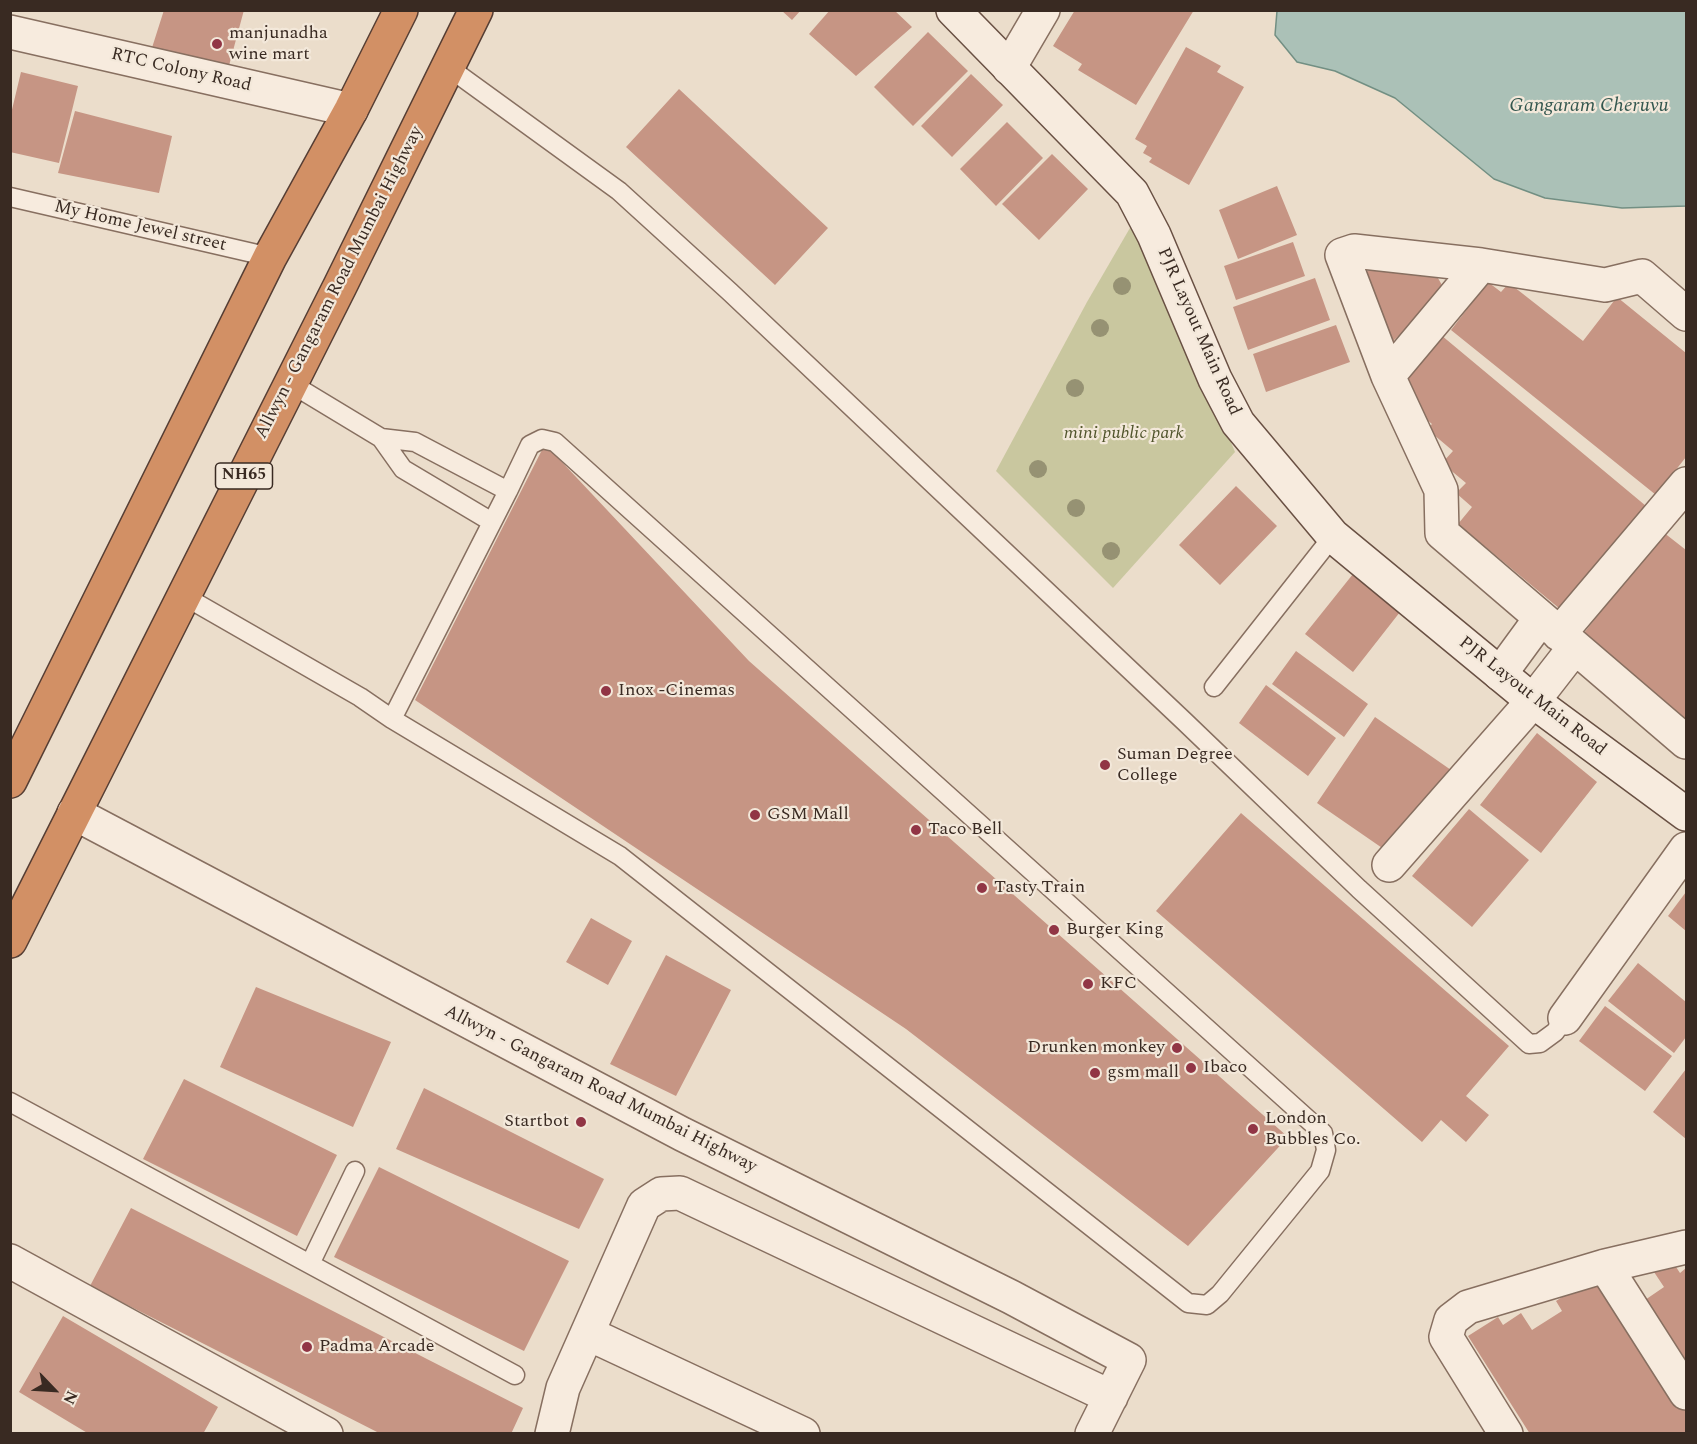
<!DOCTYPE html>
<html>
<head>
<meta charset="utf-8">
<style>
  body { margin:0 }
  #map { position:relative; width:1697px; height:1444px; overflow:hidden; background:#ebddcb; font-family:Spectral,serif }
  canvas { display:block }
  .frame { position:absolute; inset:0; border:12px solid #392a22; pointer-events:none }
  .north { position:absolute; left:24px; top:1360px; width:60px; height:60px; -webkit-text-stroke:4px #f3e8da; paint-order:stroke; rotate:115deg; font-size:16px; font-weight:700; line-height:24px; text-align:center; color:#392a22 }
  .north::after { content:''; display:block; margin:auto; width:21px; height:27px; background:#392a22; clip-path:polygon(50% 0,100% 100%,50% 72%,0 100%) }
</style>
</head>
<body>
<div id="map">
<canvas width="1697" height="1444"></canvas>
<div class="frame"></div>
<div class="north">N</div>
</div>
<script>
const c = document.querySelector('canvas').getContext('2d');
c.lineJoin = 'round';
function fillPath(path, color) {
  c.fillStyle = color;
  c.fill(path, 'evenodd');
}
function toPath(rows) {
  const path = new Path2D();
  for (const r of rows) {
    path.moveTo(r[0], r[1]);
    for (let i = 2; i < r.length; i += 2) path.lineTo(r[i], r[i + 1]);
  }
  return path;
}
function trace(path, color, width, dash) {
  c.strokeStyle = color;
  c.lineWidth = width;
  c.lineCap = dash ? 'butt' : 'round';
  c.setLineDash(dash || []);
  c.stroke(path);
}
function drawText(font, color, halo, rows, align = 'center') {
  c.font = font + ' Spectral,serif';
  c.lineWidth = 4.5;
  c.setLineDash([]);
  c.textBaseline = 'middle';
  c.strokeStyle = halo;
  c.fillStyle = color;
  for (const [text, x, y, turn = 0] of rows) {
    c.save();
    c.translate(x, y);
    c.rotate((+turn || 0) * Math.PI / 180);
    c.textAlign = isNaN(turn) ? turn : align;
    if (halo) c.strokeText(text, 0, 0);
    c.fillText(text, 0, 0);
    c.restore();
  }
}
fillPath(toPath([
  [1134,221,1185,331,1235,452,1113,588,996,471,1087,302]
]), '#c9c79f');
const water = toPath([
  [1277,11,1686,11,1686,206,1622,208,1545,198,1494,179,1395,98,1335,71,1297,62,1275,35,1277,11]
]);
fillPath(water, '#abc1b7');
trace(water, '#728f83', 1.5);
fillPath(toPath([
  [164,10,244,10,227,73,150,54],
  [781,10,801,10,792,20],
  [830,10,894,10,912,27,856,76,809,34],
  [1075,10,1194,10,1136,105,1078,70,1082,64,1053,46],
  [928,32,968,71,913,126,874,87],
  [1186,47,1221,66,1217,72,1244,87,1189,185,1149,162,1152,158,1143,153,1147,146,1135,139],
  [21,72,78,86,59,163,10,152,10,118],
  [971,74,1003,105,952,157,921,126],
  [679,89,828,228,775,285,626,147],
  [75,111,172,136,159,193,58,173],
  [1007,122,1043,158,996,206,960,169],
  [1052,154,1088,189,1039,240,1002,204],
  [1277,186,1297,235,1238,259,1219,210],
  [1293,242,1305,276,1236,300,1224,266],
  [1373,267,1435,273,1446,292,1392,342,1357,279],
  [1315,278,1330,320,1248,350,1233,307],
  [1488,282,1501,292,1509,283,1583,341,1617,297,1686,353,1686,457,1656,495,1451,330],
  [1336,325,1350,362,1266,392,1253,354],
  [1441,335,1646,506,1560,609,1458,524,1472,507,1456,493,1466,483,1442,463,1453,451,1427,429,1432,424,1414,409,1419,403,1398,386],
  [545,444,749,661,1288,1137,1188,1246,906,1029,415,700],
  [1236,486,1277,526,1220,585,1179,545],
  [1663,532,1686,550,1686,723,1580,638],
  [1353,574,1400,612,1353,672,1305,634],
  [1296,651,1368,704,1344,737,1272,684],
  [1266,685,1336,738,1308,776,1239,723],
  [1375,717,1451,770,1430,802,1425,799,1388,852,1317,803],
  [1537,733,1597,782,1541,853,1480,805],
  [1469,809,1529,860,1472,927,1412,876],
  [1241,813,1509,1046,1466,1096,1489,1115,1466,1142,1441,1120,1422,1142,1156,911],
  [1686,892,1686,931,1668,916],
  [591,918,632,941,608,985,566,962],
  [666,955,731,990,676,1096,610,1064],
  [1638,963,1686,1002,1686,1037,1674,1053,1608,1001],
  [256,987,391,1042,353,1127,220,1067],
  [1605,1006,1672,1056,1645,1091,1579,1041],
  [1686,1069,1686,1139,1653,1112],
  [184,1079,337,1155,297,1236,143,1159],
  [424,1088,604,1179,579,1229,396,1149],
  [379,1167,569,1261,524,1351,334,1257],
  [131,1208,523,1408,511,1434,381,1434,90,1286],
  [1668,1255,1680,1273,1686,1268,1686,1364,1645,1300,1664,1287,1650,1266],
  [1601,1272,1686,1408,1686,1434,1530,1434,1468,1336,1498,1317,1503,1325,1521,1313,1532,1330,1562,1311,1556,1301],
  [63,1316,218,1407,203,1434,89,1434,19,1392]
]), '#c69584');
const lane = toPath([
  [448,67,619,191,730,292,1184,721,1359,889,1529,1044,1540,1043,1555,1032,1565,1018],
  [10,197,270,257],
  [381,438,403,469,492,522],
  [184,596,360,697,392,719,620,856,1188,1303,1207,1305,1220,1294,1320,1171,1326,1150,1323,1133,555,442,542,439,530,445,508,491,415,442,381,438,290,383],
  [1214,687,1333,536],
  [392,719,508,491],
  [10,1102,515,1375],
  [310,1264,355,1171]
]);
const street = toPath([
  [10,32,351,110],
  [1009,68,1043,10],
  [1686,314,1642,276,1605,285,1481,265,1354,251,1342,255,1388,376,1441,490,1442,533,1686,742],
  [1388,376,1481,265],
  [1559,634,1686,484],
  [1500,674,1541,618],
  [74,813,682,1134,1011,1297,1129,1360,1092,1434],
  [1389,865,1533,701,1575,647],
  [1565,1018,1686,849],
  [10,1261,326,1434],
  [1605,1266,1686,1393],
  [589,1334,803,1434],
  [552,1434,563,1388,644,1205,661,1194,680,1193,1111,1397],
  [1506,1434,1446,1337,1451,1320,1468,1307,1605,1266,1686,1247]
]);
const secondary = toPath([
  [953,10,1132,193,1154,235,1215,379,1238,423,1333,536,1533,701,1686,814]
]);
const highway = toPath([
  [10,781,270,257,351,110,401,10],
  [10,941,340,286,476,10]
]);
trace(lane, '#876f60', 21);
trace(street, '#876f60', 36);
trace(secondary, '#695043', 36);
trace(highway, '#563e34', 36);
trace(lane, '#f7ebde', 18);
trace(street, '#f7ebde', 33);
trace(secondary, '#f7ebde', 33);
trace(highway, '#d29065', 33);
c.fillStyle = '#969273';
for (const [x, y] of [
  [1122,286],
  [1100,328],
  [1075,388],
  [1038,469],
  [1076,508],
  [1111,551]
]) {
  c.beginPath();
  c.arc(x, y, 9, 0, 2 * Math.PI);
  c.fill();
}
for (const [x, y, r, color] of [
  [217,44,6,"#913545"],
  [606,691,6,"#913545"],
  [1105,765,6,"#913545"],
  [755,815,6,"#913545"],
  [916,830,6,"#913545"],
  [982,888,6,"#913545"],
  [1054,930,6,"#913545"],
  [1088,984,6,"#913545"],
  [1177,1048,6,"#913545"],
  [1191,1068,6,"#913545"],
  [1095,1073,6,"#913545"],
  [581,1122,6,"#913545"],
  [1253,1129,6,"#913545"],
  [307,1347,6,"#913545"]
]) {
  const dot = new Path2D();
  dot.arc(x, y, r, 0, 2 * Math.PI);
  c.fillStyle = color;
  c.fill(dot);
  trace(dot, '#f3e8da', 2);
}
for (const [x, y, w] of [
  [244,476,57]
]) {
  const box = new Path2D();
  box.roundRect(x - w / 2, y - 13, w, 26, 4.5);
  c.fillStyle = '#f3e8da';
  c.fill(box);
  trace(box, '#392a22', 1.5);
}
drawText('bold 16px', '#392a22', null, [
  ["NH65",244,476]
]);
drawText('18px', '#392a22', '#f3e8da', [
  ["manjunadha",229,34],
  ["wine mart",229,55],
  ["Inox -Cinemas",618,691],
  ["Suman Degree",1117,755],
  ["College",1117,776],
  ["GSM Mall",767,815],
  ["Taco Bell",928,830],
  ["Tasty Train",994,888],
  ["Burger King",1066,930],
  ["KFC",1100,984],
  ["Drunken monkey",1165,1048,"right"],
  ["Ibaco",1203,1068],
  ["gsm mall",1107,1073],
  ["London",1265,1119],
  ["Bubbles Co.",1265,1140],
  ["Startbot",569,1122,"right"],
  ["Padma Arcade",319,1347]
], 'left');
drawText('18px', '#392a22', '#f3e8da', [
  ["RTC Colony Road",181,71,13],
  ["My Home Jewel street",140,227,13],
  ["Allwyn - Gangaram Road Mumbai Highway",340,283,-63],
  ["PJR Layout Main Road",1198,332,66],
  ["PJR Layout Main Road",1532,697,38],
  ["Allwyn - Gangaram Road Mumbai Highway",600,1090,27]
]);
drawText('italic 18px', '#50542b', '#f3e8da', [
  ["mini public park",1124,434]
]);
drawText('italic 20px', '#33574f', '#f3e8da', [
  ["Gangaram Cheruvu",1589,107]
]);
</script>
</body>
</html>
